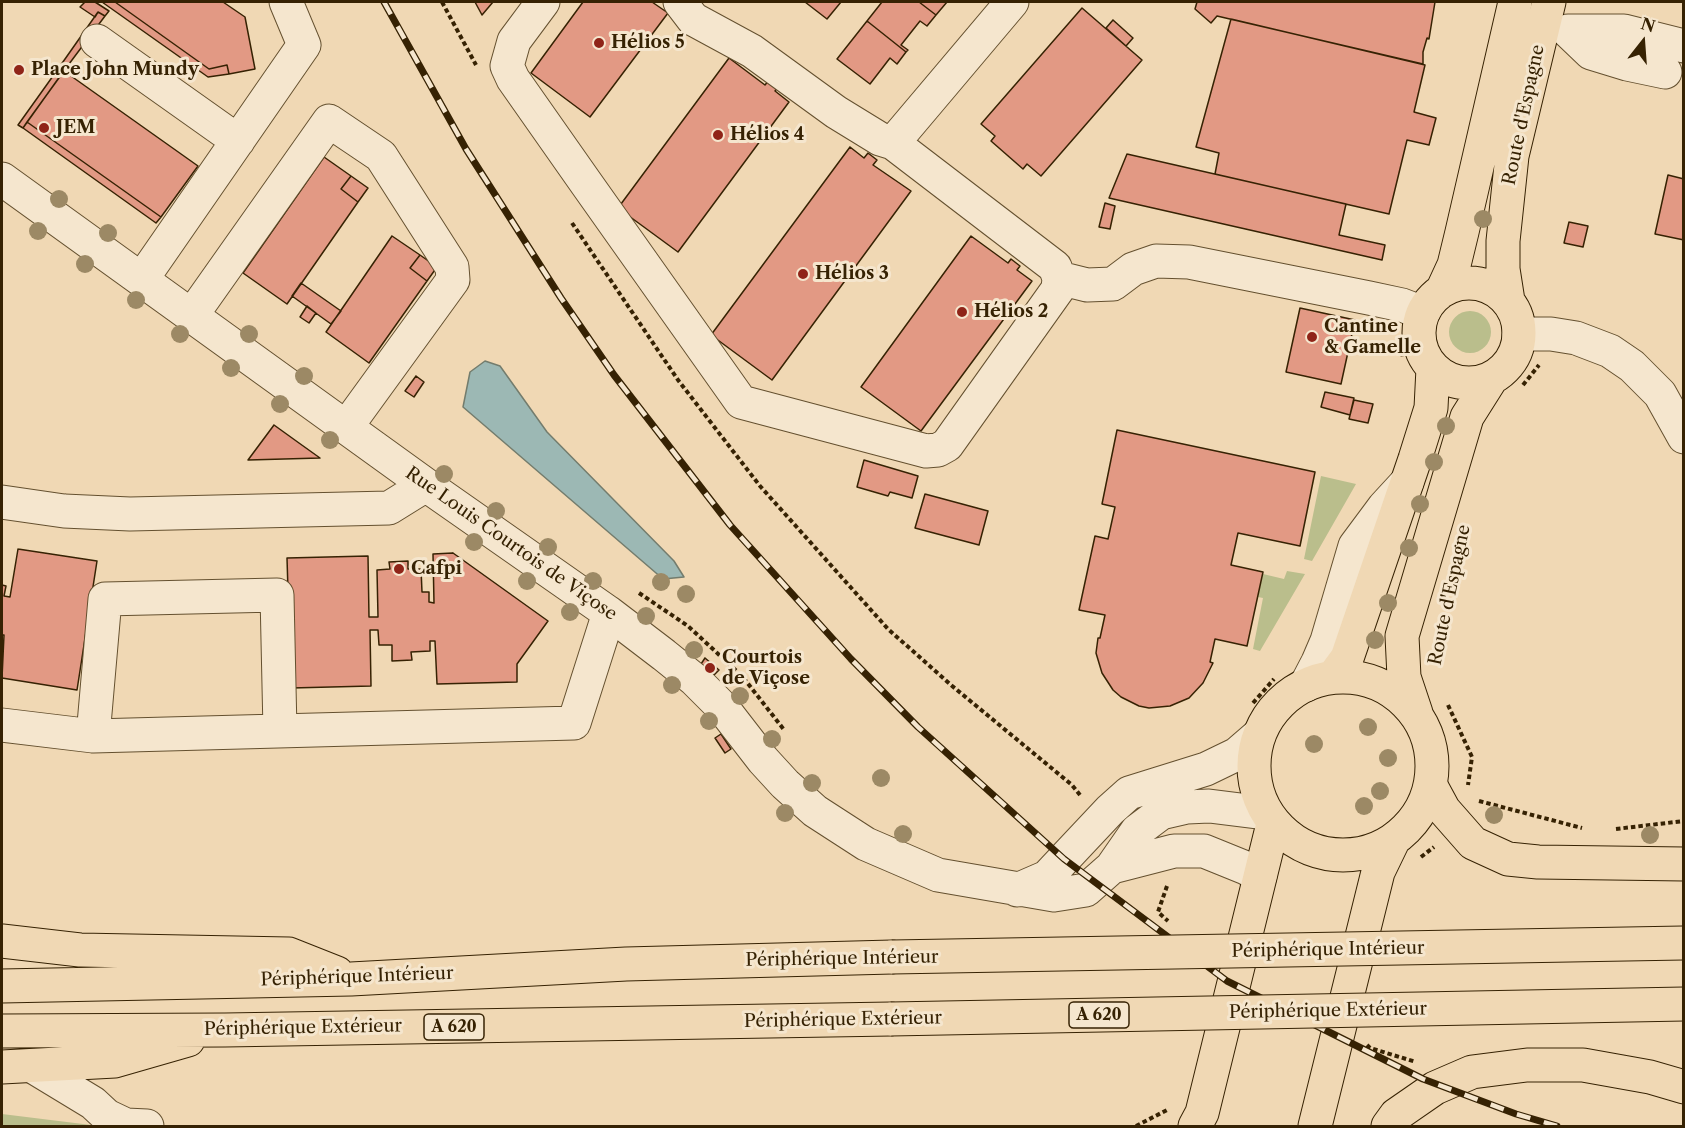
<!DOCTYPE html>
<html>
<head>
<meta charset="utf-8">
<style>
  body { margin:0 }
  #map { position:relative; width:1685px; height:1128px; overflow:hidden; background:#f0d8b4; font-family:"Libre Caslon Text",serif }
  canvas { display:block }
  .frame { position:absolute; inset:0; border:3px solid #362203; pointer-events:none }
  .north { position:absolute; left:1613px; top:12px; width:60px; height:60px; -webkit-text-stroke:4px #f5e6ce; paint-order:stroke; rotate:17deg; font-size:16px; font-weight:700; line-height:24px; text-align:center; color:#362203 }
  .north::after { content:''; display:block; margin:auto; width:21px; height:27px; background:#362203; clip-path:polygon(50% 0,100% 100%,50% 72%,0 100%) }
</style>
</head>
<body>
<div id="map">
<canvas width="1685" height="1128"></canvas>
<div class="frame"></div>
<div class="north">N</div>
</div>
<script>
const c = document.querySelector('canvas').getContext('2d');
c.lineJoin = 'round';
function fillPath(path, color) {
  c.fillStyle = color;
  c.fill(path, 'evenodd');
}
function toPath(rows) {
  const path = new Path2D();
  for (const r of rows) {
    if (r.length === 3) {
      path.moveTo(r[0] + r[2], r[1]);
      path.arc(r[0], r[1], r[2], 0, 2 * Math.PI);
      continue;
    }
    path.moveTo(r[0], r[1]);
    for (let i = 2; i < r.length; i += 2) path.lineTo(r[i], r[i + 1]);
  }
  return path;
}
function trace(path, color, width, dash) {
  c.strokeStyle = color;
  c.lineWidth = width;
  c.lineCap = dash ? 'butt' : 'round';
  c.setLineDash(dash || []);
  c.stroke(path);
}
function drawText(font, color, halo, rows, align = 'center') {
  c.font = font + ' "Libre Caslon Text",serif';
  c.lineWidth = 6;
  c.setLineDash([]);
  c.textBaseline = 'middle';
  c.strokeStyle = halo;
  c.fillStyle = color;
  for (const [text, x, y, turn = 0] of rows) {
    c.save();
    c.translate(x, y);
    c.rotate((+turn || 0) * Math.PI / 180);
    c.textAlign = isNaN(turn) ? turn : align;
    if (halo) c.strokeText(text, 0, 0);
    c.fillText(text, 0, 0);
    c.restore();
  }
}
fillPath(toPath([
  [1470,332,21],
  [1321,476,1356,484,1312,561,1304,559],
  [1287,571,1305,574,1260,651,1253,649,1263,598,1258,597,1263,574,1284,579],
  [2,1114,91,1125,94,1126,2,1126]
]), '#babe8c');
const water = toPath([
  [485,361,500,366,547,432,674,561,684,577,663,579,463,407,470,372,485,361]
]);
fillPath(water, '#9cb8b4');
trace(water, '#737c6d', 1.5);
const building = toPath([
  [85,2,95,2,109,11,105,16,98,12,95,17,80,7,85,2],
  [102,2,115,2,209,69,227,65,229,74,208,77,102,2],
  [115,2,223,2,245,17,255,69,229,74,227,65,209,69,115,2],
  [475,2,493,2,482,15,475,2],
  [583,2,652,2,668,13,590,117,531,73,583,2],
  [805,2,841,2,827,19,805,2],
  [882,2,919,2,936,15,927,26,920,21,901,45,908,50,906,52,867,21,882,2],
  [919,2,947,2,936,15,919,2],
  [1197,2,1435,2,1429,39,1427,38,1423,52,1423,64,1217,16,1211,23,1195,9,1197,2],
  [1082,8,1142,60,1041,176,1027,164,1023,169,991,141,995,136,981,124,1082,8],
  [98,12,105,16,63,72,58,69,98,12],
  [1231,19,1425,65,1414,112,1436,118,1429,145,1407,140,1389,214,1215,174,1219,153,1196,147,1231,19],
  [1113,20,1133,38,1126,46,1106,28,1113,20],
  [867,21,906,52,897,64,890,58,870,84,837,59,867,21],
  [729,58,765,85,769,80,778,87,775,91,789,102,678,252,618,208,729,58],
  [58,69,63,72,23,128,18,125,58,69],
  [64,71,198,166,161,217,27,122,64,71],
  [27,122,161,217,156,223,23,128,27,122],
  [850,147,864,158,868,153,877,160,873,165,911,191,772,380,711,335,850,147],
  [1127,154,1346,204,1339,235,1385,245,1382,260,1109,198,1127,154],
  [324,157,351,176,341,189,358,202,287,304,243,273,324,157],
  [1668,175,1684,179,1684,240,1655,234,1668,175],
  [351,176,368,188,358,202,341,189,351,176],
  [1105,203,1115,206,1110,229,1099,227,1105,203],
  [1569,222,1588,226,1583,247,1564,243,1569,222],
  [392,236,420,255,410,268,427,281,369,363,326,332,392,236],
  [971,236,1008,263,1011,259,1020,266,1017,270,1032,281,921,431,861,387,971,236],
  [420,255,437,267,427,281,410,268,420,255],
  [301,283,341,311,331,324,292,296,301,283],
  [307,306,316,313,309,323,300,317,307,306],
  [1300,308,1355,320,1341,384,1286,372,1300,308],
  [416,376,424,382,414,397,405,391,416,376],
  [1325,392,1354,398,1350,415,1321,407,1325,392],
  [1354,400,1373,404,1368,423,1349,419,1354,400],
  [274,425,299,443,320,458,248,460,274,425],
  [1117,430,1315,472,1300,546,1238,533,1231,565,1263,572,1247,646,1215,639,1210,662,1213,663,1203,683,1189,698,1170,706,1149,708,1139,706,1121,697,1113,690,1102,673,1096,653,1098,638,1100,638,1105,615,1079,610,1095,536,1108,539,1115,507,1102,504,1117,430],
  [864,460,918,476,912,498,890,492,888,496,857,487,864,460],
  [925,494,988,511,979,545,915,528,925,494],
  [18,549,97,561,77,690,2,678,4,635,2,635,2,585,6,586,4,596,10,597,18,549],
  [453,553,548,621,517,664,517,682,437,684,435,641,430,641,430,651,411,652,412,660,392,661,392,645,379,645,378,630,370,630,371,686,291,688,287,558,368,556,369,617,378,617,377,570,390,569,389,562,408,561,408,569,421,569,422,592,429,592,429,602,434,603,433,554,453,553],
  [705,658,719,670,714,675,701,664,705,658],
  [721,734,731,749,725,753,715,738,721,734]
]);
fillPath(building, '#e29984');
trace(building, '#362203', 1.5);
const minor = toPath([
  [543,2,514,41,507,66,513,79,586,183,741,402,926,451,938,450,947,445,1058,289,1059,278,1055,267,893,143,880,139,836,112,752,51,693,19,680,2],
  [97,41,238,141],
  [1665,72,1627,64,1591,53,1568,31,1624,31,1684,46],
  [893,143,1012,2],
  [2,179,426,485,609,613,664,655,695,680,722,707,763,760,785,784,815,811,866,844,938,875,1054,895,1086,890,1112,867,1137,831,1161,813,1187,807,1209,806,1265,813],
  [1059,278,1087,285,1113,284,1133,269,1156,261,1189,262,1369,298,1402,305,1423,313],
  [142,279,304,45,286,2],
  [192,315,329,121,381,156,452,267,453,280,347,426],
  [1519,334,1551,334,1576,338,1610,351,1632,366,1660,394,1684,437],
  [2,502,64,511,130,514,389,508,426,485],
  [1306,685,1318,662,1327,641,1355,546,1384,507,1407,482],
  [2,725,93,736,574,723,609,613],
  [93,736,105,599,277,595,280,731],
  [1112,867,1174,851,1204,851,1246,868,1260,876],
  [1017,890,1047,877,1110,810,1129,793,1206,769,1237,754,1259,735],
  [32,1066,93,1103,107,1116,126,1125,147,1126]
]);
const major = toPath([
  [1469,333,50],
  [1442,291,1454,265,1462,232,1515,2],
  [1508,301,1503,269,1503,241,1512,156,1549,2],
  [1343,766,89],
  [1333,677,1347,658,1415,459,1431,408,1433,368],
  [1416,713,1404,677,1402,636,1467,417,1491,379],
  [1195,1126,1202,1113,1273,824],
  [1315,1126,1378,872,1393,841]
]);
const highway = toPath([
  [1431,786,1444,810,1473,843,1508,859,1538,862,1684,864],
  [2,941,80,950,289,954,337,973],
  [2,986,351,979,626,964,892,957],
  [2,1031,225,1030,891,1019],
  [2,1067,115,1061,188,1040],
  [1388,1126,1396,1115,1435,1088,1472,1072,1527,1065,1583,1065,1650,1077,1684,1087]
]);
trace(minor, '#64502f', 35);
trace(major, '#362203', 35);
trace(highway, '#362203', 35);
trace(toPath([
  [442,2,476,65],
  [572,223,678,380,760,486,888,629,951,685,1072,785,1080,795],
  [1400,337,1403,359],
  [1523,385,1539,365],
  [639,593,688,626,742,676,785,731],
  [1253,703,1274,679],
  [1448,705,1472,757,1468,785],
  [1479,801,1582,828],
  [1616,829,1684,821],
  [1421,857,1434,847],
  [1167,886,1158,912,1168,921],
  [1367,1045,1370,1048,1416,1062],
  [1136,1126,1167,1110]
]), '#362203', 4, [4.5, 3]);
trace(minor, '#f5e6ce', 33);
trace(major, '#f0d8b4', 33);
trace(highway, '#f0d8b4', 33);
const rail = toPath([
  [384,2,466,149,561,298,614,375,730,525,851,659,918,727,1064,859,1227,981,1423,1079,1516,1114,1557,1126]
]);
trace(rail, '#362203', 7);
trace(rail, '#f5e6ce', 4.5, [14]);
const highwayBridge = toPath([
  [892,957,1683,943],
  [891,1019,1684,1004]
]);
trace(highwayBridge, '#362203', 35, []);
trace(highwayBridge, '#f0d8b4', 33);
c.fillStyle = '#9c8965';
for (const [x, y] of [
  [59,199],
  [1483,219],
  [38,231],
  [108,233],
  [85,264],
  [136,300],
  [180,334],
  [249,334],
  [231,368],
  [304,376],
  [280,404],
  [1446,426],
  [330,440],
  [1434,462],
  [444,474],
  [1420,504],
  [496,511],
  [474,542],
  [548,547],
  [1409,548],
  [527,581],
  [593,581],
  [661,582],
  [686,594],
  [1388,603],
  [570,612],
  [646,616],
  [1375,640],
  [694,650],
  [672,685],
  [740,696],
  [709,721],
  [1368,727],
  [772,739],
  [1314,744],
  [1388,758],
  [881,778],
  [812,783],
  [1380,791],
  [1364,806],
  [785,813],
  [1494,815],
  [903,834],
  [1650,835]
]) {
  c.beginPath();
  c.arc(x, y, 9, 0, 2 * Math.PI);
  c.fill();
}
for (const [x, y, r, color] of [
  [599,43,6,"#8f2418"],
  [19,70,6,"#8f2418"],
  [44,128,6,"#8f2418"],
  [718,135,6,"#8f2418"],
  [803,274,6,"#8f2418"],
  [962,312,6,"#8f2418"],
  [1312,337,6,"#8f2418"],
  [399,569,6,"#8f2418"],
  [710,668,6,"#8f2418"]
]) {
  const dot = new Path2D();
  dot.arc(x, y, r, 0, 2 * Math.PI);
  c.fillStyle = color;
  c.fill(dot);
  trace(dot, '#f5e6ce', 2);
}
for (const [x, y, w] of [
  [1099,1015,60],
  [454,1027,60]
]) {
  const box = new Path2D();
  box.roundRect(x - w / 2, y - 13, w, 26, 4.5);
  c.fillStyle = '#f5e6ce';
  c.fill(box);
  trace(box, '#362203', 1.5);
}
drawText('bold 16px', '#362203', null, [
  ["A 620",1099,1015],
  ["A 620",454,1027]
]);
drawText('bold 18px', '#362203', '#f5e6ce', [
  ["Hélios 5",611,43],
  ["Place John Mundy",31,70],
  ["JEM",56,128],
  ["Hélios 4",730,135],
  ["Hélios 3",815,274],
  ["Hélios 2",974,312],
  ["Cantine",1324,327],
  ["& Gamelle",1324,348],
  ["Cafpi",411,569],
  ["Courtois",722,658],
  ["de Viçose",722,679]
], 'left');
drawText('18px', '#362203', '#f5e6ce', [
  ["Route d'Espagne",1524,115,-78],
  ["Rue Louis Courtois de Viçose",511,544,35],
  ["Route d'Espagne",1450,595,-78],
  ["Périphérique Intérieur",1328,950,-1],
  ["Périphérique Intérieur",842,959,-1],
  ["Périphérique Intérieur",357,977,-2],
  ["Périphérique Extérieur",1328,1011,-1],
  ["Périphérique Extérieur",843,1020,-1],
  ["Périphérique Extérieur",303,1028,-1]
]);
</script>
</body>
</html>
